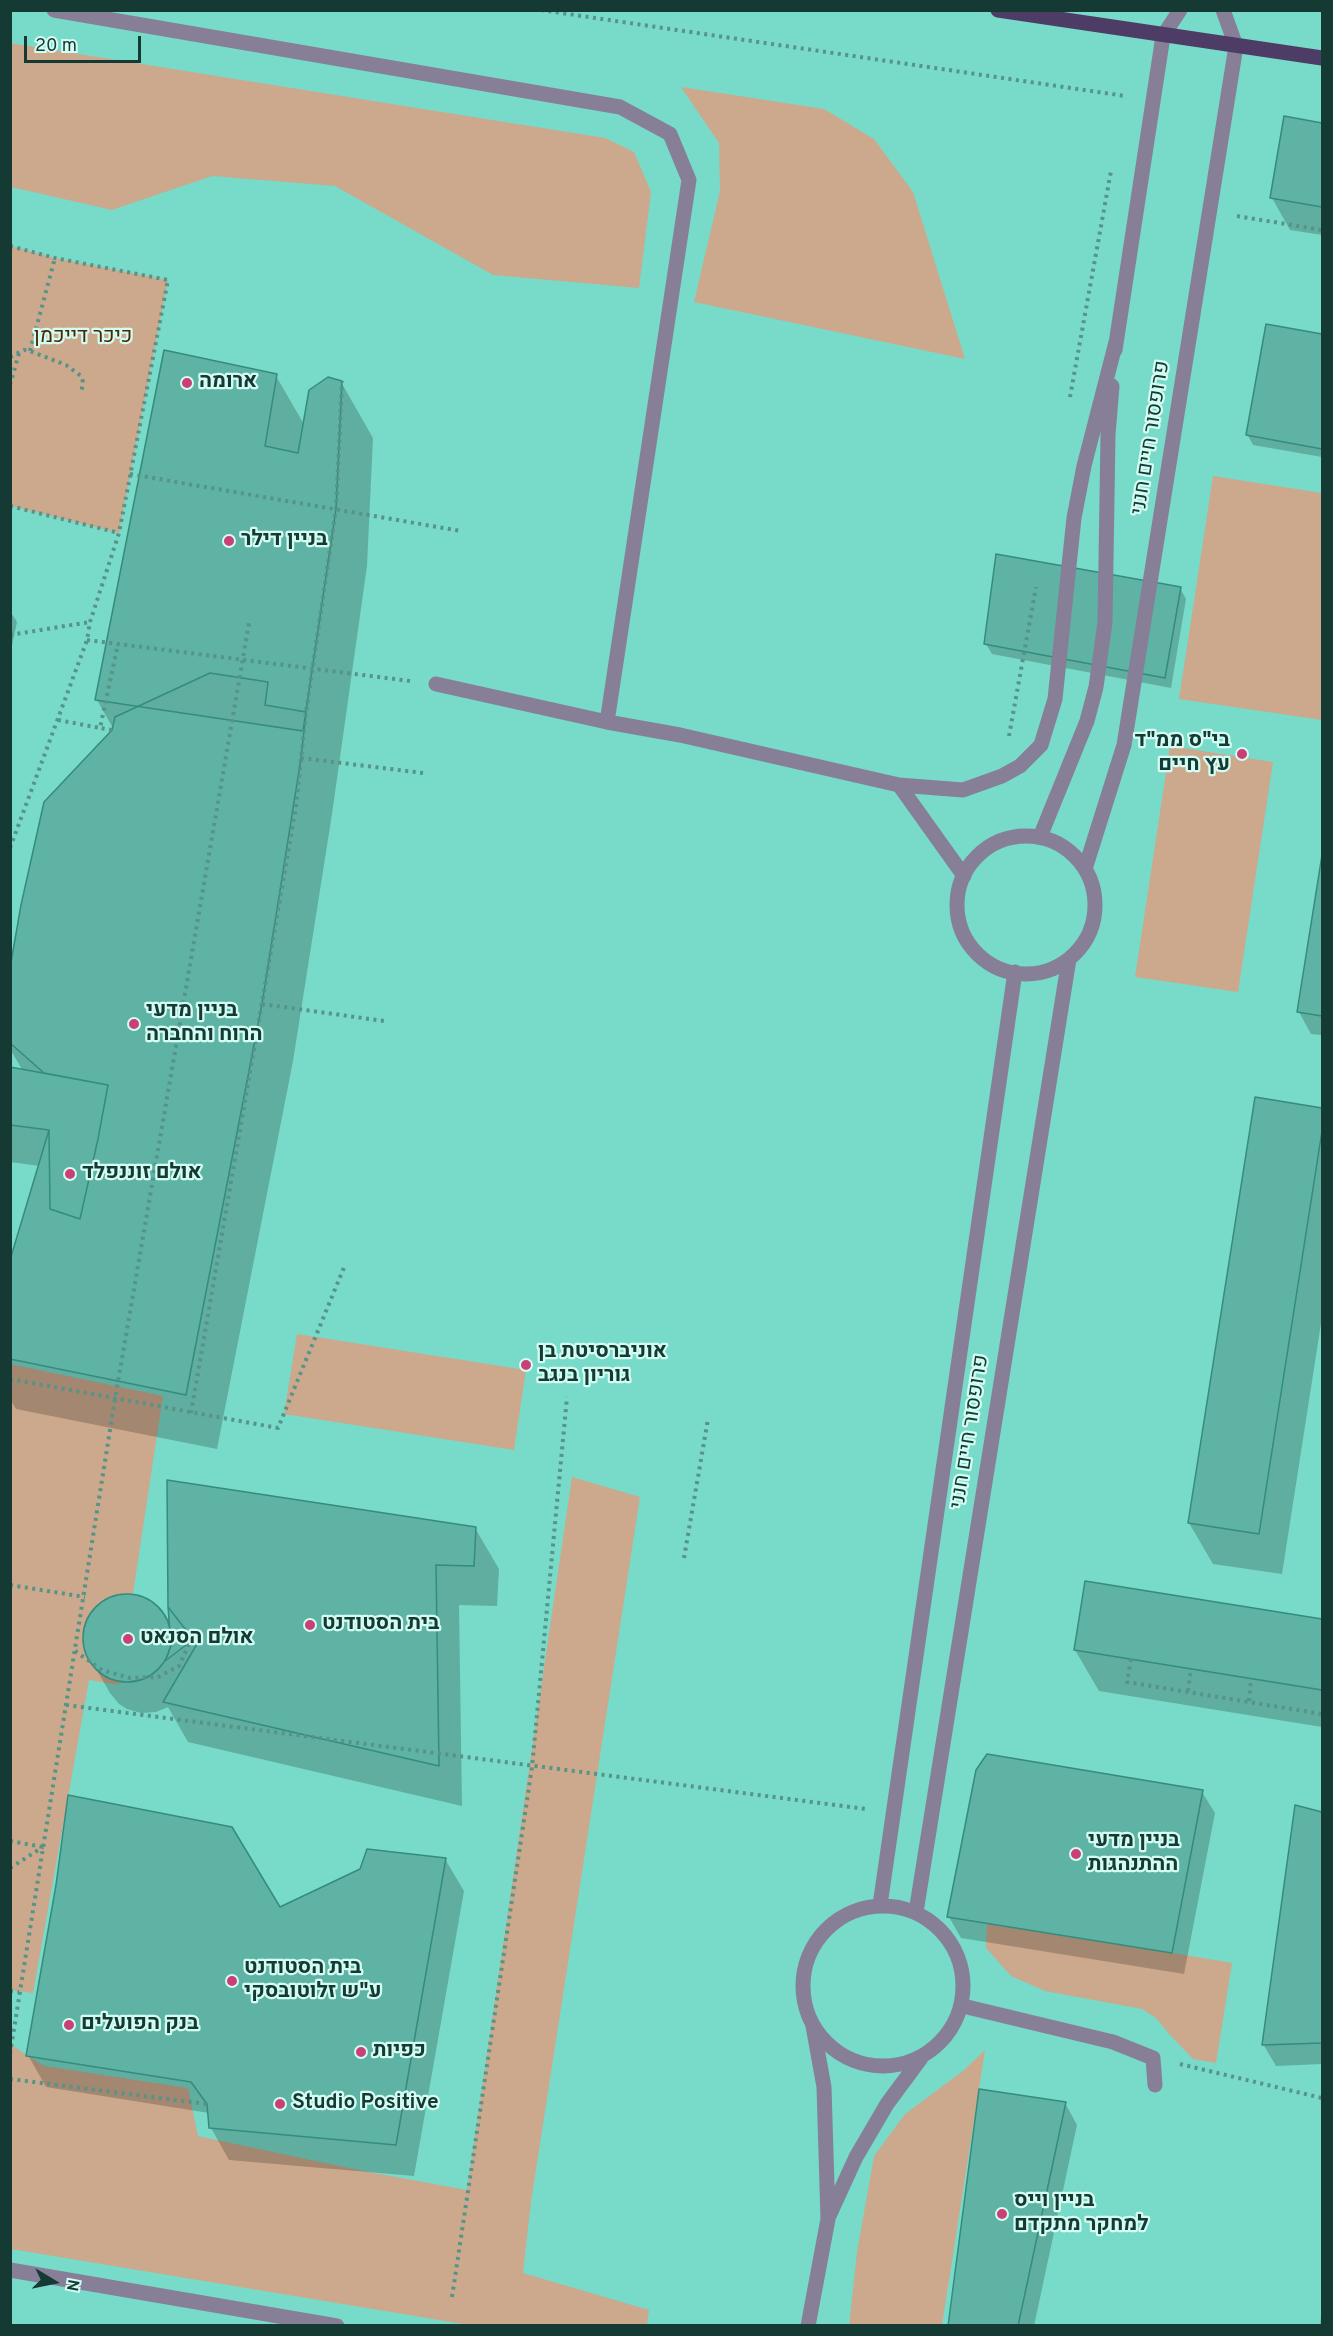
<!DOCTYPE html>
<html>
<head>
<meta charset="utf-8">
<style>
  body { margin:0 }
  #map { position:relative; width:1333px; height:2336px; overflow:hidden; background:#8fe4d3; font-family:Overpass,sans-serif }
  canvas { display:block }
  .frame { position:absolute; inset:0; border:12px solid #153933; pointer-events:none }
  .north { position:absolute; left:24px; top:2252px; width:60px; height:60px; -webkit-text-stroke:4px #d3fcf3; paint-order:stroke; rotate:100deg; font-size:16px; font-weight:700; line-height:24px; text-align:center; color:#153933 }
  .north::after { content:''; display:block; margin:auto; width:21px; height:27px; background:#153933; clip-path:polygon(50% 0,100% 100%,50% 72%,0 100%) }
  .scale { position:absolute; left:24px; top:36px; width:117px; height:27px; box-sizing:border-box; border:3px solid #153933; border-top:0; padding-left:8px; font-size:18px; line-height:21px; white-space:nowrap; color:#153933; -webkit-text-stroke:4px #d3fcf3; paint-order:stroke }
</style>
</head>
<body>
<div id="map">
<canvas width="1333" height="2336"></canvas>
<div class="frame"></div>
<div class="north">N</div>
<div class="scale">20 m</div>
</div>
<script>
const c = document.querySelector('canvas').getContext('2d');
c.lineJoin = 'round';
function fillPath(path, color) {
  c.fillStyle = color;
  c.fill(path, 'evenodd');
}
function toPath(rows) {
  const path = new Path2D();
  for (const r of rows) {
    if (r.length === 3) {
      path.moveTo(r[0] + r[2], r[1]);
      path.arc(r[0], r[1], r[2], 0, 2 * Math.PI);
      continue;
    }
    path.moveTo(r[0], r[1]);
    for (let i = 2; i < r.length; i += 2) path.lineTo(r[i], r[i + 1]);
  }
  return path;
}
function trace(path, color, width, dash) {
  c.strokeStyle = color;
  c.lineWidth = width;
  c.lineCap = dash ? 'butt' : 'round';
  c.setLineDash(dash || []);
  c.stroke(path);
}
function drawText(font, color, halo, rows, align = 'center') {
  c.font = font + ' Overpass,Heebo,sans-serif';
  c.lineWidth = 4.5;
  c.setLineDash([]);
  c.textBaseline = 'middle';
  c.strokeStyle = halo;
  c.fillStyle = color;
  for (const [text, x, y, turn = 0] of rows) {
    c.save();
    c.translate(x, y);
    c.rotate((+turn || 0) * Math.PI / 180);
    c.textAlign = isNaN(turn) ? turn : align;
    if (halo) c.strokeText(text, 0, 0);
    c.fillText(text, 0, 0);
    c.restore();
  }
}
fillPath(toPath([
  [11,11,1322,11,1322,2325,11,2326]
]), '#78dac8');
fillPath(toPath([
  [10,43,605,138,634,152,651,192,639,288,493,275,335,186,212,176,112,210,11,187],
  [681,87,824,109,874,139,913,192,965,359,694,302,720,191,719,143],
  [11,246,55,258,168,280,119,533,11,506],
  [1213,476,1322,493,1322,720,1179,699],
  [1170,746,1273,762,1238,992,1135,977],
  [297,1334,526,1370,514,1450,284,1414],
  [10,1364,163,1396,119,1685,89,1680,33,1993,10,1990],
  [572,1477,640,1497,531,2202,523,2273,649,2310,647,2325,469,2325,11,2249,10,2044,44,2066,188,2088,198,2136,363,2171,467,2190],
  [987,1922,1232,1963,1216,2063,1193,2059,1170,2035,1156,2018,1142,2009,1045,1991,1011,1976,986,1948],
  [985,2050,942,2325,849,2326,857,2252,874,2156,905,2114,963,2071]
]), '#cca98c');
fillPath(toPath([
  [1285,118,1322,124,1322,235,1290,230,1272,198],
  [1267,326,1322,335,1322,457,1253,445,1247,434],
  [276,376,305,426,341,382,373,438,367,566,332,814,293,1061,217,1449,16,1409,10,1399,10,1265,40,1166,10,1162,10,1069,23,1071,10,1049,10,977,114,730,97,700],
  [1180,588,1186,599,1171,688,992,654,986,644],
  [10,611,17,622,10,655],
  [1322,864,1322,1035,1311,1034,1299,1012],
  [1257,1099,1322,1110,1322,1317,1282,1574,1213,1564,1189,1523],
  [475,1528,499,1569,497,1606,459,1605,462,1806,188,1742,168,1707,156,1712,141,1713,127,1709,119,1704,110,1693,91,1660,86,1646,86,1631,90,1617,102,1603,116,1597,130,1595,145,1598,156,1605,171,1628],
  [1086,1583,1322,1621,1322,1727,1099,1691,1075,1650],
  [1202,1792,1215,1813,1184,1974,961,1938,949,1917],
  [1297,1807,1322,1814,1322,2064,1276,2066,1263,2044],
  [445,1859,464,1891,414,2176,229,2160,211,2128,209,2113,46,2087,28,2055],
  [1065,2103,1077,2125,1034,2326,950,2326],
  [1322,2308,1322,2326,1320,2326]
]), '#0003');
const building = toPath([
  [1284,116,1322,123,1322,207,1270,198,1284,116],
  [1266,324,1322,334,1322,449,1246,435,1266,324],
  [164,350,277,374,265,446,298,453,309,390,328,377,342,381,336,509,303,731,95,700,164,350],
  [996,554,1181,587,1165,678,984,644,996,554],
  [210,673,268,682,265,705,306,712,301,758,262,1004,186,1395,10,1359,10,1260,49,1130,50,1209,80,1219,98,1139,108,1085,44,1073,10,1043,10,968,21,905,44,802,112,730,115,717,210,673],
  [1322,855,1322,1016,1297,1012,1322,855],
  [10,1067,108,1085,98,1139,80,1219,50,1209,49,1130,10,1125,10,1067],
  [1255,1097,1322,1108,1322,1131,1259,1534,1188,1523,1255,1097],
  [167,1480,476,1527,474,1566,436,1565,439,1766,163,1702,197,1644,168,1607,167,1480],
  [1085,1581,1322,1619,1322,1690,1074,1650,1085,1581],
  [127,1638,44],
  [168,1607,197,1644,190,1642,165,1661,171,1646,168,1607],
  [987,1754,1203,1790,1172,1953,947,1917,976,1770,987,1754],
  [68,1795,232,1827,280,1907,360,1869,367,1849,446,1858,396,2145,209,2128,207,2104,191,2082,26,2056,56,1885,68,1795],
  [1295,1805,1322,1812,1322,2043,1262,2045,1295,1805],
  [979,2089,1066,2102,1018,2326,948,2326,979,2089]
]);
fillPath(building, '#5eb3a4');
trace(building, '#348c7e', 1.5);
trace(toPath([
  [541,10,1125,96,1124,98],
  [1237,216,1322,230],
  [10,246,55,258,168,280,119,533,90,622,87,640,10,848],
  [30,351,55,258],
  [10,357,24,350,30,351,66,365,81,376,83,382,81,394],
  [10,385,19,353],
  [1070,397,1111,171],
  [130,474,461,531],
  [10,506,119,533],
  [10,635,90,622],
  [87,640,410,681],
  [58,720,100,728],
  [112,730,100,728,118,644],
  [1009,736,1036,587],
  [301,758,423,773],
  [262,1004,384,1021],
  [10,1379,278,1428,345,1265],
  [191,1413,296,806,306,712,336,509,342,381],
  [684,1558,708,1419],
  [10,1585,85,1597],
  [75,1651,102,1670,130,1678,158,1677,179,1666,190,1642],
  [1131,1659,1127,1682,1322,1714],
  [1188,1691,1191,1669],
  [1249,1701,1251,1679],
  [66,1705,866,1809],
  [10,1841,43,1847],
  [10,1868,43,1847],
  [10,1991,19,1992],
  [10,2054,115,1399,249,623],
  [1180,2064,1322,2098],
  [10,2079,207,2104],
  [452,2297,532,1767,567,1397]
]), '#569388', 4, [3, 4.5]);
trace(toPath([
  [54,10,620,107,670,134,689,180,607,722],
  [1115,350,1163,36,1180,10],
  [436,684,607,722,680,735,899,785,963,790,1002,776,1020,766,1041,745,1055,699,1074,518,1084,466,1116,342],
  [899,785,964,876],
  [1026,905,69],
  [1040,837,1087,721,1096,687,1105,622,1108,435,1112,386],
  [1085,869,1124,745,1236,46,1223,10],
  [880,1905,1015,972],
  [883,1986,80],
  [916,1912,1069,959],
  [963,2006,1113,2042,1153,2058,1155,2085],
  [829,2216,856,2157,887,2104,921,2058],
  [10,2270,337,2326],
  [808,2326,828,2219,824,2087,813,2026]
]), '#877f97', 15);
trace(toPath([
  [998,10,1322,58]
]), '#4c3c66', 15);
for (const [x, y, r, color] of [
  [187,383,6,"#ca3f75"],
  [229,541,6,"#ca3f75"],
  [1242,754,6,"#ca3f75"],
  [134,1024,6,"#ca3f75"],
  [70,1174,6,"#ca3f75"],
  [526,1365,6,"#ca3f75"],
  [310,1625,6,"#ca3f75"],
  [128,1639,6,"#ca3f75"],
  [1076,1854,6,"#ca3f75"],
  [232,1981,6,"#ca3f75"],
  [69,2025,6,"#ca3f75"],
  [361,2052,6,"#ca3f75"],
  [280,2104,6,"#ca3f75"],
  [1002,2214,6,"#ca3f75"]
]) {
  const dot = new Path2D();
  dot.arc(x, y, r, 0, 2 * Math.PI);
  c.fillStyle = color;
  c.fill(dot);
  trace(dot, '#d3fcf3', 2);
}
drawText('21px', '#4a2805', '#d3fcf3', [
  ["כיכר דייכמן",83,338]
]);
drawText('bold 21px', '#153933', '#d3fcf3', [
  ["ארומה",199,383],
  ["בניין דילר",241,541],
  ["בי\"ס ממ\"ד",1230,742,"right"],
  ["עץ חיים",1230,766,"right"],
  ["בניין מדעי",146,1012],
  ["הרוח והחברה",146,1036],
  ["אולם זוננפלד",82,1174],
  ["אוניברסיטת בן",538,1353],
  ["גוריון בנגב",538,1377],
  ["בית הסטודנט",322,1625],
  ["אולם הסנאט",140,1639],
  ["בניין מדעי",1088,1842],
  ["ההתנהגות",1088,1866],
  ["בית הסטודנט",244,1969],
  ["ע\"ש זלוטובסקי",244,1993],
  ["בנק הפועלים",81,2025],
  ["כפיות",373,2052],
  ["Studio Positive",292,2104],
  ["בניין וייס",1014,2202],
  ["למחקר מתקדם",1014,2226]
], 'left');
drawText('21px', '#153933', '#d3fcf3', [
  ["פרופסור חיים חנני",1152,438,-81],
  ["פרופסור חיים חנני",971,1432,-81]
]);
</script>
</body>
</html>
